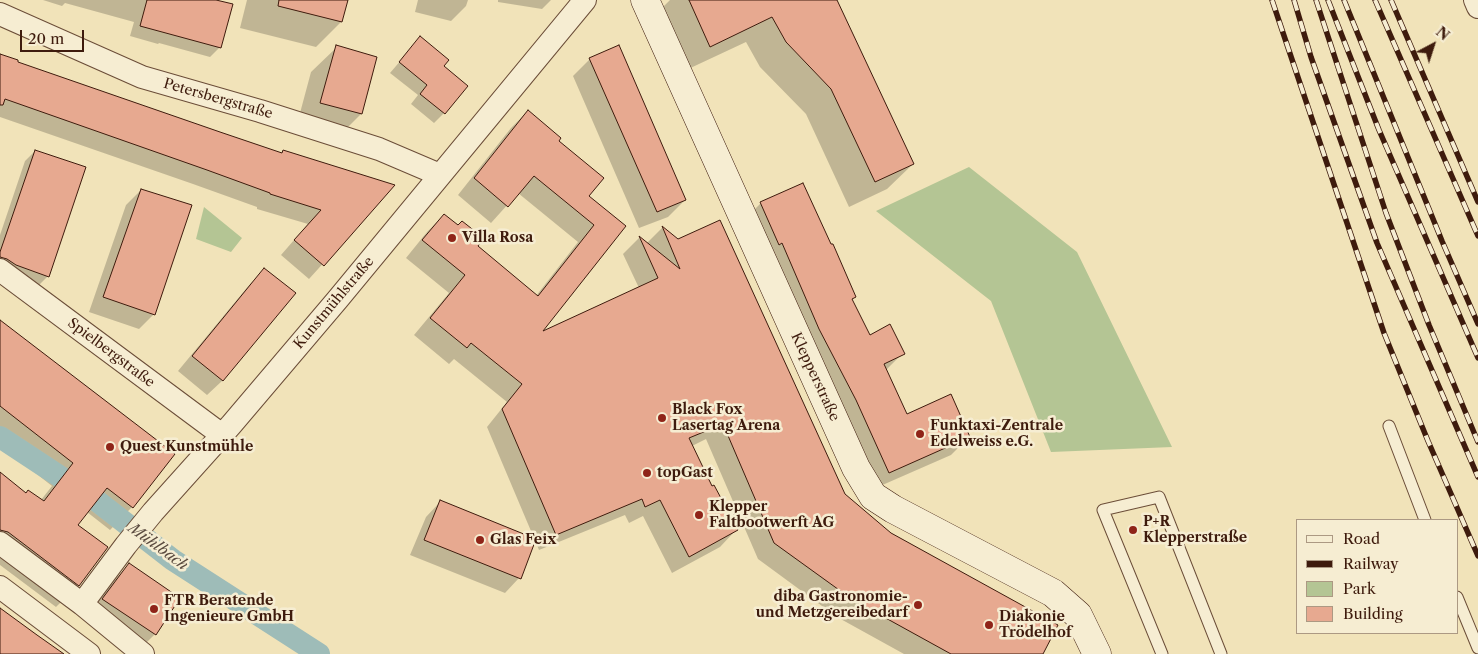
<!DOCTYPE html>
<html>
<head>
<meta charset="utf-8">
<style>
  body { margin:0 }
  #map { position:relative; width:1478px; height:654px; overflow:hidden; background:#f1e3b9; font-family:"Libre Caslon Text",serif }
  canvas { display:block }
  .legend { position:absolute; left:1296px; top:519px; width:162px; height:115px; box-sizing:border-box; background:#f6edd2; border:1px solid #ac9983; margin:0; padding:6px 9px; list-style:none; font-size:15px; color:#3e1b0d }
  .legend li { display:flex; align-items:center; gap:10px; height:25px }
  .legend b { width:25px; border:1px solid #ac9983 }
  .north { position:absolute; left:1408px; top:20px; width:50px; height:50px; -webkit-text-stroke:4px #f6edd2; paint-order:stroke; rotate:40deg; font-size:14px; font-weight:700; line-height:20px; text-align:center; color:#3e1b0d }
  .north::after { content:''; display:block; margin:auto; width:18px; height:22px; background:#3e1b0d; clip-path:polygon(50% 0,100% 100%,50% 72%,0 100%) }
  .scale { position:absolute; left:20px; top:30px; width:64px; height:22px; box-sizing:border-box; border:2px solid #3e1b0d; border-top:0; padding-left:6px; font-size:15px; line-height:18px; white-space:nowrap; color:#3e1b0d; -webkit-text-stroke:4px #f6edd2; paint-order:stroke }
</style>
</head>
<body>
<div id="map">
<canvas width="1478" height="654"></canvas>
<ul class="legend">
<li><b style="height:6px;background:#f6edd2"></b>Road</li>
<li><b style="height:6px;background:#3e1b0d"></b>Railway</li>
<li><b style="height:14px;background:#b4c594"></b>Park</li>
<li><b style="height:14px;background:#e7a990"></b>Building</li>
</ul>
<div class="north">N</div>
<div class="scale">20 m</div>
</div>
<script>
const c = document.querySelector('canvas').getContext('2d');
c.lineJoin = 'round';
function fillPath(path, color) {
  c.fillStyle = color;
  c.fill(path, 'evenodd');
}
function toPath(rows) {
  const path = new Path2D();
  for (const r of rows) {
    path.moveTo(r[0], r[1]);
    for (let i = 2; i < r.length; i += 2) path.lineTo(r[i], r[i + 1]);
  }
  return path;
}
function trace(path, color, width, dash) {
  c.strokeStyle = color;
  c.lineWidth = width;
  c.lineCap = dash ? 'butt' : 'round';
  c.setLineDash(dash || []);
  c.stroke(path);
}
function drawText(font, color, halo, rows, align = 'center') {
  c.font = font + ' "Libre Caslon Text",serif';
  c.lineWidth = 5;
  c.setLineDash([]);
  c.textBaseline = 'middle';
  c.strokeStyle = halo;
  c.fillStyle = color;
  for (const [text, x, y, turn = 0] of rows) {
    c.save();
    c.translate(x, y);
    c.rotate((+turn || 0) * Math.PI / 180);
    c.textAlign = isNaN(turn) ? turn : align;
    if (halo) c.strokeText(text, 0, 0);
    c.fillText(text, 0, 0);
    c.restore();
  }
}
fillPath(toPath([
  [969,167,1077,252,1172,447,1051,452,991,301,876,211],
  [204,207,242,238,231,252,196,239]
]), '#b4c594');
fillPath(toPath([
  [43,0,212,0,220,47,210,57,159,43,158,44,130,36,134,22,65,3,62,6],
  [247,0,347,0,341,22,316,47,240,28],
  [418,0,468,0,466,6,451,21,415,12],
  [498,0,551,0,542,9,498,2],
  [670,0,836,0,913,164,887,189,849,207,806,114,760,67,746,42,684,71,658,12],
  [420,38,442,66,444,113,434,123,411,104,418,95,390,73],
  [337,47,376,57,361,114,336,139,296,128,311,72],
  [0,55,16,63,281,154,393,186,309,279,281,255,308,224,257,209,257,207,193,184,0,117],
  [590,59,685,200,668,217,639,228,573,76],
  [528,111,557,141,587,197,624,226,539,334,639,288,623,254,639,238,646,244,662,228,678,241,844,494,890,534,1041,654,904,654,837,617,758,559,706,439,692,446,712,488,736,530,720,547,672,573,643,516,629,523,625,515,539,550,487,427,507,402,454,359,449,364,414,335,449,293,406,258,427,232,444,215,476,247,536,296,578,242,518,193,491,223,458,195,511,128],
  [35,151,48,276,38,286,0,272,0,235,25,161],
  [141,190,154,314,139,329,89,312,126,205],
  [761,203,855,297,852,300,869,336,903,353,886,370,907,415,969,437,951,455,871,490,743,221],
  [265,270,294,294,222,381,207,395,178,371,250,284],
  [0,321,173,454,132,507,110,530,87,512,76,525,78,585,56,607,0,565,0,474,26,494,41,500,52,486,0,445],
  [440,502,519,578,505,593,410,555,426,517],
  [129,565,155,634,140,649,88,614,114,580]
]), '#0003');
trace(toPath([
  [0,437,97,501,173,560,319,654]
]), '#9ebcb8', 22);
const building = toPath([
  [147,0,216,0,233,4,221,48,140,26,147,0],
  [279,0,348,0,342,22,278,6,279,0],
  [689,0,837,0,914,164,875,182,831,89,786,42,772,17,710,47,689,0],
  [420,36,449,60,444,66,468,86,445,114,420,94,427,85,399,62,420,36],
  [336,45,377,57,362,114,320,103,336,45],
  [619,45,686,200,657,212,589,58,619,45],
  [0,54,18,60,18,62,220,132,282,153,283,150,395,185,324,266,294,240,321,210,270,194,270,193,207,170,5,99,3,105,0,105,0,54],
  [528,110,561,138,559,141,604,178,589,196,626,226,543,331,658,278,639,236,680,269,662,226,678,239,720,220,845,494,891,533,1058,625,1043,654,951,654,853,600,774,543,723,424,689,438,712,486,714,485,738,530,689,557,660,500,645,507,642,499,556,535,502,409,522,384,471,343,467,348,430,318,465,275,422,240,444,214,458,225,462,221,481,236,478,241,480,243,478,246,538,296,594,225,534,176,508,207,474,178,528,110],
  [35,150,86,167,49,277,16,265,7,259,0,257,0,252,35,150],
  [803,183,831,244,833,244,856,297,852,299,870,335,890,324,905,354,884,364,907,414,951,394,970,437,889,473,856,400,819,329,782,243,779,245,760,202,803,183],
  [141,189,192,205,155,315,103,297,141,189],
  [264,268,296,293,223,381,192,356,264,268],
  [0,320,175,454,133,508,107,488,78,525,108,547,79,586,8,532,0,530,0,472,26,493,28,490,44,501,73,463,0,406,0,320],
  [440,500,536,539,521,579,424,540,440,500],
  [129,563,180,598,156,635,102,599,129,563],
  [0,608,37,635,64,654,0,654,0,608]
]);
fillPath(building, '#e7a990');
trace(building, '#3e1b0d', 1);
const lane = toPath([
  [1389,426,1425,520],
  [1457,597,1478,648],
  [1162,654,1103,510,1159,497,1221,654]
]);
const street = toPath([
  [1475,0,1478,7],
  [0,14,142,77,260,111,379,149,440,175],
  [0,270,222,435],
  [0,543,82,604],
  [0,587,89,654],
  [143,654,82,604,126,545,153,512,231,425,338,299,585,0]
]);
const secondary = toPath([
  [645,0,856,468,873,496,893,509,1053,593,1078,615,1097,654]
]);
trace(lane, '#6b4d38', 13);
trace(street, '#6b4d38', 24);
trace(secondary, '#3e1b0d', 29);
trace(lane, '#f6edd2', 11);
trace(street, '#f6edd2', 22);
trace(secondary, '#f6edd2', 28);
const rail = toPath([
  [1272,0,1384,333,1428,441,1478,556],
  [1294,0,1311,57,1377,243,1478,477],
  [1316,0,1386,213,1429,325,1478,442],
  [1328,0,1379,130,1478,358],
  [1344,0,1442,241,1478,324],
  [1375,0,1478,236],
  [1391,0,1478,202]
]);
trace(rail, '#3e1b0d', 5.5);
trace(rail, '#f6edd2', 4, [11]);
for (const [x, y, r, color] of [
  [452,238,5,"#8f2418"],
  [662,418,5,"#8f2418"],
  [920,434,5,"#8f2418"],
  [110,447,5,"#8f2418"],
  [647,473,5,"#8f2418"],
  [699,515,5,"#8f2418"],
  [1133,530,5,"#8f2418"],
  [480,540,5,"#8f2418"],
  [918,605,5,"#8f2418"],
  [154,609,5,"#8f2418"],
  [989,625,5,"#8f2418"]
]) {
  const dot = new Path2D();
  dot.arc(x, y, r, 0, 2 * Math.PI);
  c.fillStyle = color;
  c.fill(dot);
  trace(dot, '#f6edd2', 2);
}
drawText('14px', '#3e1b0d', '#f6edd2', [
  ["Petersbergstraße",218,99,16],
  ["Kunstmühlstraße",334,303,-50],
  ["Spielbergstraße",111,353,37],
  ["Klepperstraße",815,377,65]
]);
drawText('bold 14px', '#3e1b0d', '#f6edd2', [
  ["Villa Rosa",462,238],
  ["Black Fox",672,410],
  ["Lasertag Arena",672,426],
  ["Funktaxi-Zentrale",930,426],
  ["Edelweiss e.G.",930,442],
  ["Quest Kunstmühle",120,447],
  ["topGast",657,473],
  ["Klepper",709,507],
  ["Faltbootwerft AG",709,523],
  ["P+R",1143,522],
  ["Klepperstraße",1143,538],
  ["Glas Feix",490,540],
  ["diba Gastronomie-",908,597,"right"],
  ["und Metzgereibedarf",908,613,"right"],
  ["FTR Beratende",164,601],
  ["Ingenieure GmbH",164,617],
  ["Diakonie",999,617],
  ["Trödelhof",999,633]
], 'left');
drawText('italic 15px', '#5b4b40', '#f6edd2', [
  ["Mühlbach",158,547,36]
]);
</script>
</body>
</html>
